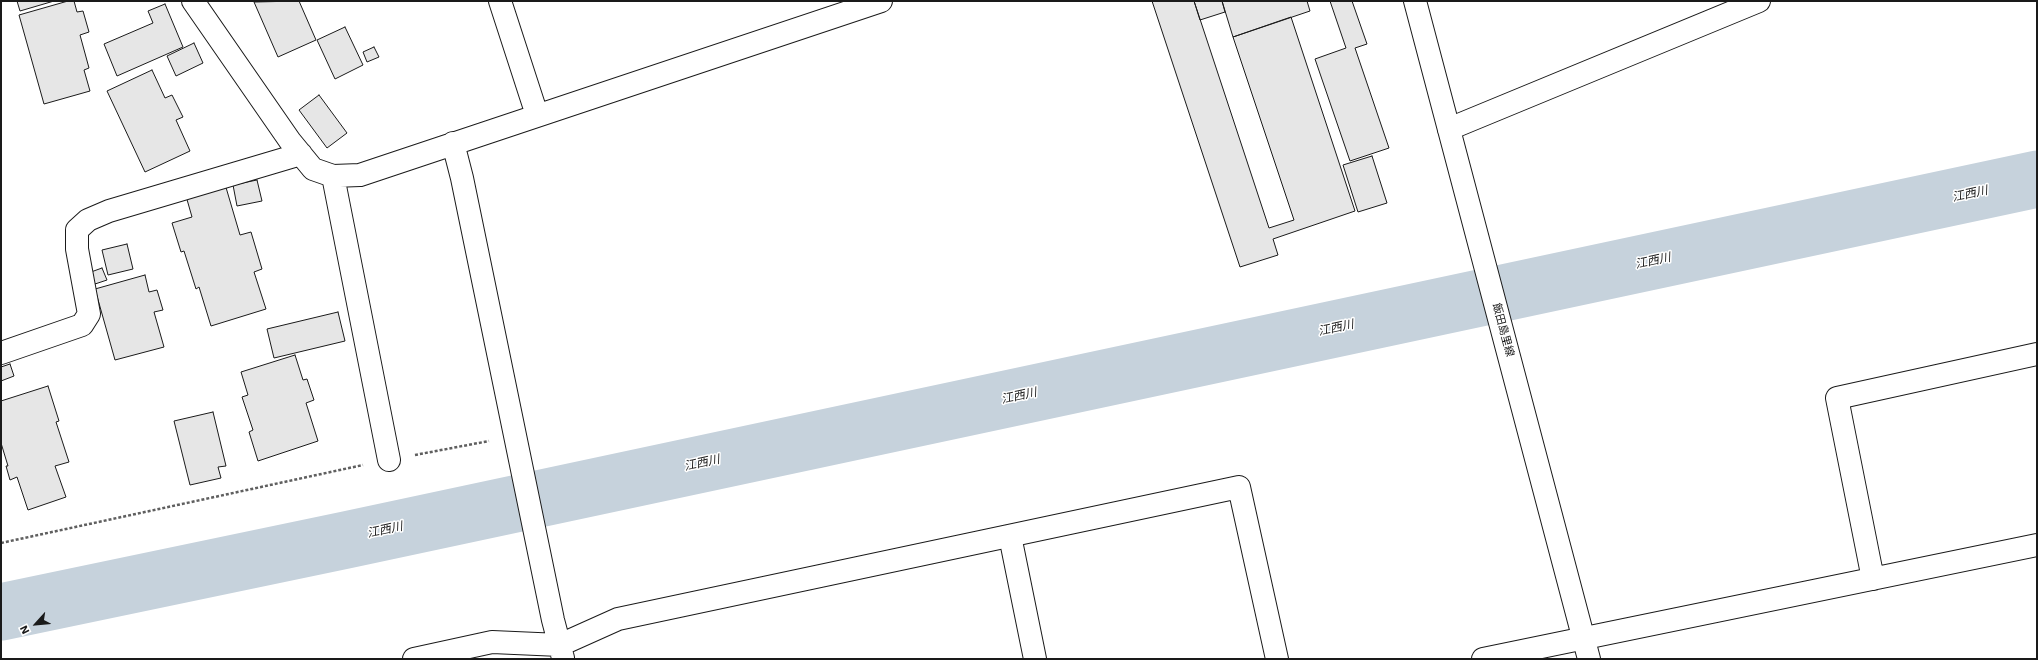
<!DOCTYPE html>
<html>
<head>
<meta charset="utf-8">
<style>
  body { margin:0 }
  #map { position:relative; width:2038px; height:660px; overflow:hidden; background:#fff; font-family:"Work Sans",sans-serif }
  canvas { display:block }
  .frame { position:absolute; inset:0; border:2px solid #1a1a1a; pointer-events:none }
  .north { position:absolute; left:16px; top:604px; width:40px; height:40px; -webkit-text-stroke:3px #fff; paint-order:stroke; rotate:243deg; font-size:11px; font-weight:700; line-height:16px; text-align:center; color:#1a1a1a }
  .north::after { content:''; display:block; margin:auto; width:14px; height:18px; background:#1a1a1a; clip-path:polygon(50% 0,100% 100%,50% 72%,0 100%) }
</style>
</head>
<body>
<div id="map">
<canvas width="2038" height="660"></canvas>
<div class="frame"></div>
<div class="north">N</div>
</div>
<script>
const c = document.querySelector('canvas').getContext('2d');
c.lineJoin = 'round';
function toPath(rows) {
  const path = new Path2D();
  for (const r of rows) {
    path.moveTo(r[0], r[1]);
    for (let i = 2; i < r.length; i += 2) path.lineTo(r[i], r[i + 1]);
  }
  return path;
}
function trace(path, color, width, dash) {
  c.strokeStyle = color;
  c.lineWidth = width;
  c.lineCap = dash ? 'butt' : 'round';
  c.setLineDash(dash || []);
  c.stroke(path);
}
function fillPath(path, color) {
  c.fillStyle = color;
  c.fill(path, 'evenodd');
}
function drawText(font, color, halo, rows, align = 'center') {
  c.font = font + ' "Work Sans","Noto Sans JP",sans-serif';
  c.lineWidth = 3;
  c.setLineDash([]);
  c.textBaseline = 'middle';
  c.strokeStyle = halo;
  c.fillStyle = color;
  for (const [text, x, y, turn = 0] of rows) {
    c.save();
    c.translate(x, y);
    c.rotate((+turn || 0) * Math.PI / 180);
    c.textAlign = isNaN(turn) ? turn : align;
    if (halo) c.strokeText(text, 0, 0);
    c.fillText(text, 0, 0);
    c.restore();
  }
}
trace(toPath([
  [1,612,346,540,2037,179]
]), '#c6d2dc', 57);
const building = toPath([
  [17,1,54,1,20,11,17,1],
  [68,1,74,1,77,12,83,11,89,32,80,35,89,68,84,70,90,91,44,104,19,15,68,1],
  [299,1,316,40,278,57,254,2,299,1],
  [1152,1,1194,1,1269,228,1294,220,1233,37,1291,17,1355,211,1273,239,1278,255,1240,267,1152,1],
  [1194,1,1222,1,1225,12,1200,20,1194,1],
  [1222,1,1307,1,1310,11,1233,37,1222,1],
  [1330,1,1352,1,1367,44,1355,48,1389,148,1350,161,1315,59,1346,48,1330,1],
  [165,4,183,47,117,76,104,44,153,23,148,11,165,4],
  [345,27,363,65,335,79,317,40,345,27],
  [194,43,203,63,176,76,167,56,194,43],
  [374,47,379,57,367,62,363,52,374,47],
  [152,70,165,98,172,95,183,117,176,120,190,151,145,172,107,91,152,70],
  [319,95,347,133,327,148,299,110,319,95],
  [1372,156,1387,203,1358,212,1343,165,1372,156],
  [257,180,262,201,237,206,233,185,257,180],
  [225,184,240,235,251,232,262,269,254,272,266,309,211,326,199,287,196,289,184,251,181,252,172,223,192,217,186,196,225,184],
  [127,244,133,269,108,275,102,250,127,244],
  [102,268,107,280,95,284,91,272,102,268],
  [145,275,149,292,157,290,163,310,154,312,164,347,115,360,95,289,145,275],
  [338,312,345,341,274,358,267,329,338,312],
  [295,355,303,380,307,379,314,400,306,403,318,441,258,461,249,432,253,430,242,397,248,395,241,372,295,355],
  [10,364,14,376,1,381,1,367,10,364],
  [48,386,59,421,56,422,69,462,55,466,66,497,28,510,17,477,10,480,6,466,8,466,1,443,1,401,48,386],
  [213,412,226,466,218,467,221,478,190,485,174,421,213,412]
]);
fillPath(building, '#e6e6e6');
trace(building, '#1a1a1a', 1);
const minor = toPath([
  [193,1,290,141,313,169,333,176,360,175,881,1],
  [500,1,537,115],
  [1449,129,1759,1],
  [453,143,462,178,553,620,563,658],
  [333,176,389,460],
  [1,353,82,325,89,314,77,249,77,230,88,220,109,211,301,154],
  [1010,536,1035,659],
  [1873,579,1837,398,2037,354],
  [414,659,492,642,560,645,618,619,1239,487,1277,659],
  [1483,659,2037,545]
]);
const major = toPath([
  [1415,1,1589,659]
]);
trace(minor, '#1a1a1a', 24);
trace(major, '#1a1a1a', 24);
trace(toPath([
  [415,455,489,441],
  [1,543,363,465]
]), '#5f5f5f', 2.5, [3, 2]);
trace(minor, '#fff', 22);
trace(major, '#fff', 22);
drawText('11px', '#1a1a1a', '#fff', [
  ["飯田島里線",1503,330,75]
]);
drawText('italic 12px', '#1a1a1a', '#fff', [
  ["江西川",1970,194,-12],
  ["江西川",1653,261,-12],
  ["江西川",1336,328,-12],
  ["江西川",1019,396,-12],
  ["江西川",702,463,-12],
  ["江西川",385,530,-12]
]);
</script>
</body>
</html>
